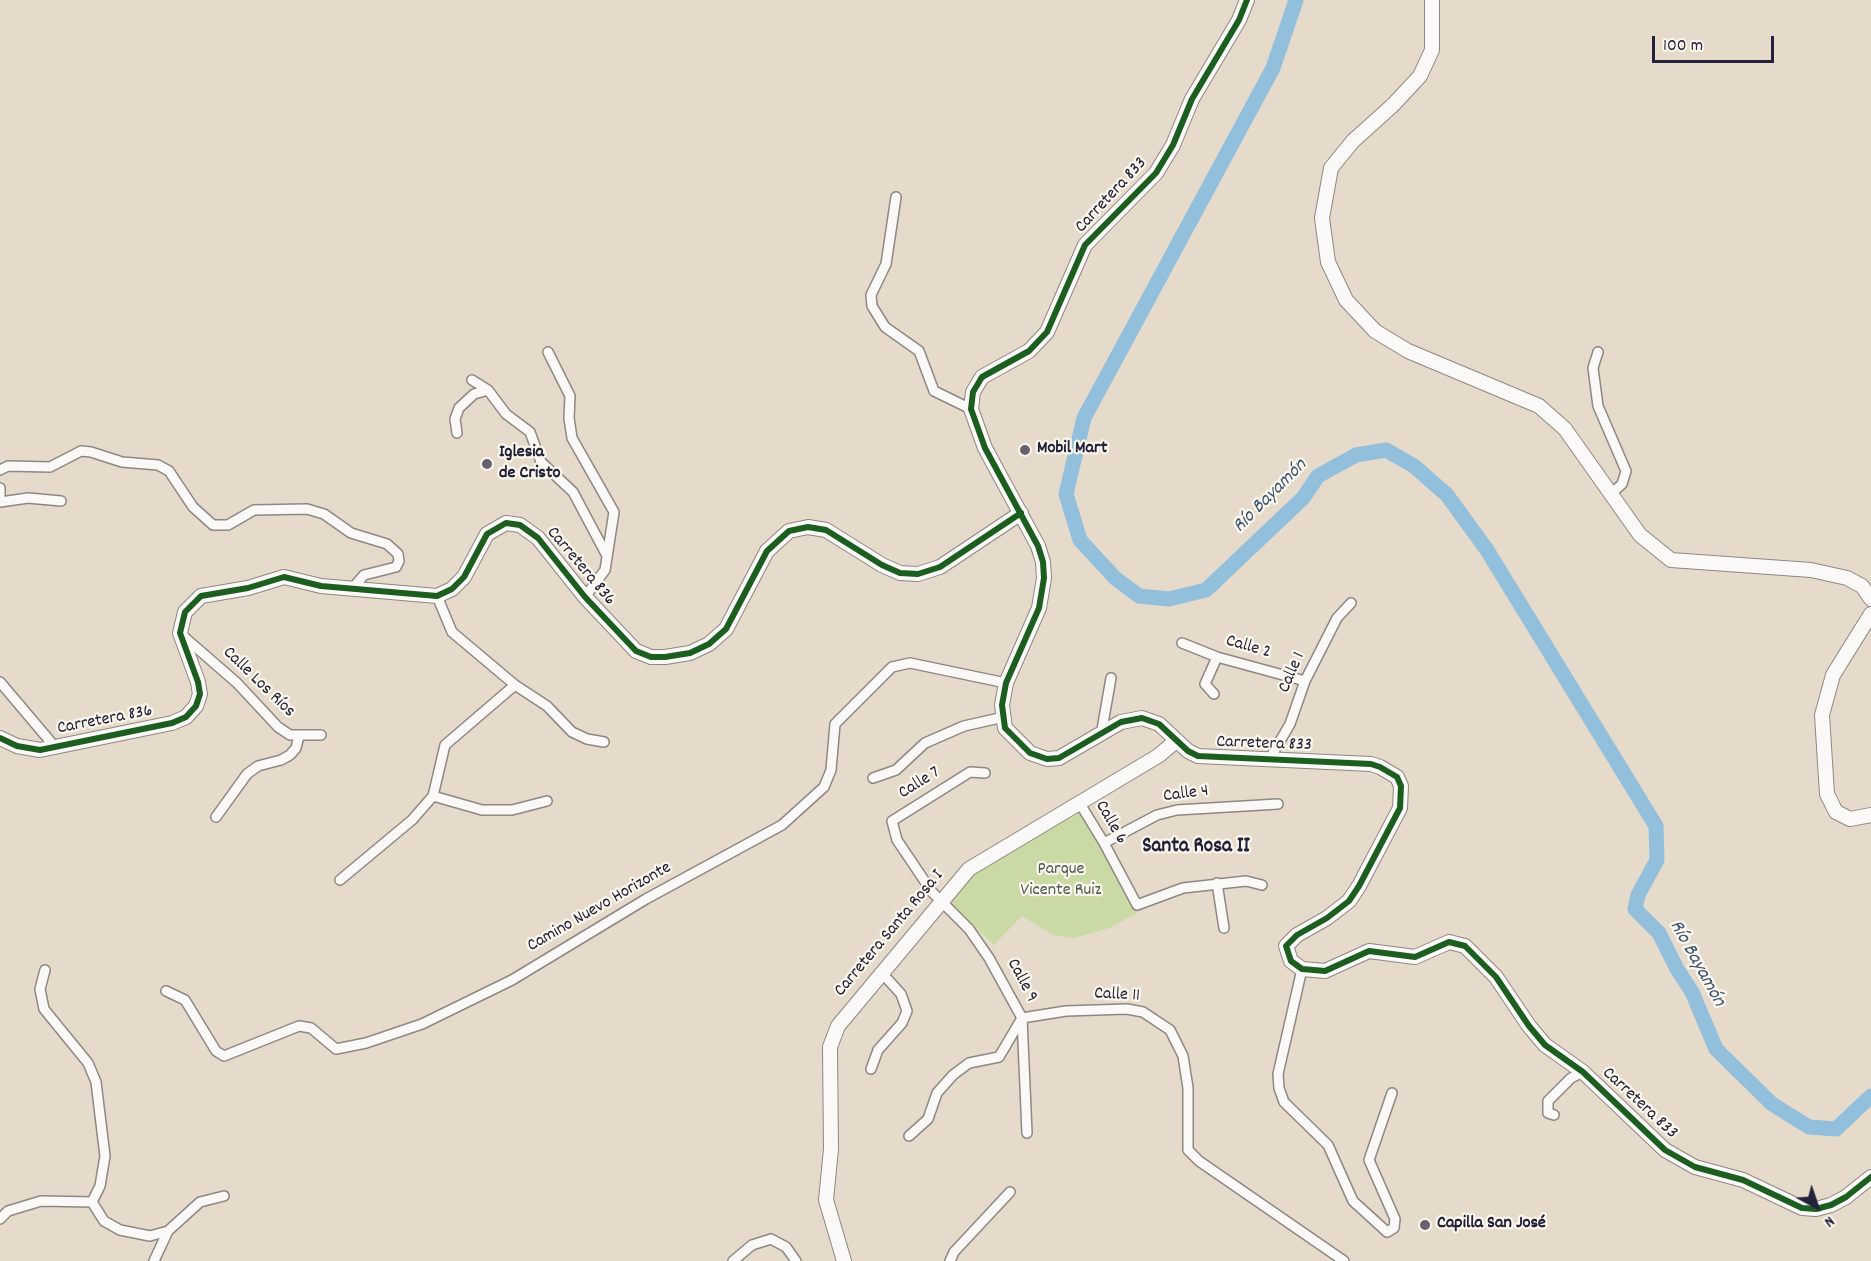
<!DOCTYPE html>
<html>
<head>
<meta charset="utf-8">
<style>
  body { margin:0 }
  #map { position:relative; width:1871px; height:1261px; overflow:hidden; background:#e6daca; font-family:Dekko,sans-serif }
  canvas { display:block }
  .north { position:absolute; left:1787px; top:1177px; width:60px; height:60px; -webkit-text-stroke:4px #fbf7ec; paint-order:stroke; rotate:140deg; font-size:16px; font-weight:700; line-height:24px; text-align:center; color:#22223b }
  .north::after { content:''; display:block; margin:auto; width:21px; height:27px; background:#22223b; clip-path:polygon(50% 0,100% 100%,50% 72%,0 100%) }
  .scale { position:absolute; left:1652px; top:36px; width:122px; height:27px; box-sizing:border-box; border:3px solid #22223b; border-top:0; padding-left:8px; font-size:18px; line-height:21px; white-space:nowrap; color:#22223b; -webkit-text-stroke:4px #fbf7ec; paint-order:stroke }
</style>
</head>
<body>
<div id="map">
<canvas width="1871" height="1261"></canvas>
<div class="north">N</div>
<div class="scale">100 m</div>
</div>
<script>
const c = document.querySelector('canvas').getContext('2d');
c.lineJoin = 'round';
function fillPath(path, color) {
  c.fillStyle = color;
  c.fill(path, 'evenodd');
}
function toPath(rows) {
  const path = new Path2D();
  for (const r of rows) {
    path.moveTo(r[0], r[1]);
    for (let i = 2; i < r.length; i += 2) path.lineTo(r[i], r[i + 1]);
  }
  return path;
}
function trace(path, color, width, dash) {
  c.strokeStyle = color;
  c.lineWidth = width;
  c.lineCap = dash ? 'butt' : 'round';
  c.setLineDash(dash || []);
  c.stroke(path);
}
function drawText(font, color, halo, rows, align = 'center') {
  c.font = font + ' Dekko,sans-serif';
  c.lineWidth = 4.5;
  c.setLineDash([]);
  c.textBaseline = 'middle';
  c.strokeStyle = halo;
  c.fillStyle = color;
  for (const [text, x, y, turn = 0] of rows) {
    c.save();
    c.translate(x, y);
    c.rotate((+turn || 0) * Math.PI / 180);
    c.textAlign = isNaN(turn) ? turn : align;
    if (halo) c.strokeText(text, 0, 0);
    c.fillText(text, 0, 0);
    c.restore();
  }
}
fillPath(toPath([
  [1080,810,1137,913,1109,928,1074,938,1053,935,1022,916,994,945,949,901,970,876]
]), '#c9daa4');
trace(toPath([
  [1296,0,1273,68,1084,418,1066,494,1080,540,1115,578,1139,596,1169,599,1206,590,1303,498,1318,476,1356,455,1386,450,1414,466,1447,495,1487,550,1656,826,1657,860,1638,895,1635,909,1659,933,1677,969,1692,992,1716,1049,1772,1104,1809,1127,1836,1129,1871,1096]
]), '#92bfdc', 15);
const street = toPath([
  [896,197,886,264,871,295,872,306,885,327,919,351,934,391,971,409],
  [548,352,570,396,569,418,572,438,614,512,605,570,585,597],
  [1598,352,1593,368,1598,406,1626,471,1622,484,1612,493],
  [472,380,488,390,506,414,530,432,541,462,573,492,606,554],
  [457,433,455,419,459,408,474,394,488,390],
  [0,470,8,466,50,467,81,451,91,452,122,462,158,465,169,471,193,507,213,525,228,525,254,510,307,509,324,514,351,533,387,544,398,554,399,561,396,567,364,575,352,589],
  [0,488,0,501],
  [0,502,28,498,61,501],
  [437,596,452,632,515,685,547,706,572,732,587,739,604,742],
  [183,636,237,683,278,727,290,735,321,735],
  [1182,643,1217,657,1305,681],
  [0,682,55,747],
  [1214,694,1205,684,1217,657],
  [1101,735,1111,678],
  [1269,760,1290,724,1305,681,1337,618,1351,603],
  [985,773,970,772,892,821,897,840,932,892,969,929,989,958,1022,1018,1027,1133],
  [873,778,896,770,925,743,964,726,1004,717],
  [433,796,482,810,512,810,547,801],
  [1079,802,1104,843,1137,905,1183,888,1246,881,1262,885],
  [216,817,247,774,258,766,281,760,290,755,296,748,299,736],
  [1104,843,1157,815,1177,810,1278,804],
  [340,880,412,820,433,796,445,745,515,685],
  [1217,883,1224,928],
  [1302,969,1278,1074,1279,1088,1284,1102,1328,1145,1353,1201,1387,1232,1394,1228,1395,1219,1369,1160,1392,1093],
  [45,970,40,989,44,1009,88,1063,96,1082,105,1156,100,1186,92,1202],
  [166,991,185,1000,216,1051,224,1056,299,1026,311,1028,336,1049,366,1043,422,1024,512,980,646,899,782,825,824,787,831,770,835,724,892,667,910,663,1006,683],
  [871,1069,878,1050,902,1023,907,1011,901,994,881,972],
  [1554,1115,1548,1113,1548,1101,1571,1078,1583,1072],
  [909,1136,928,1119,937,1093,953,1075,969,1063,999,1057,1022,1018,1066,1011,1127,1009,1143,1012,1170,1030,1183,1056,1188,1088,1188,1150,1199,1161,1344,1261],
  [0,1219,8,1211,41,1201,92,1202,104,1221,120,1230,150,1236,168,1231],
  [154,1261,168,1231,200,1202,224,1196],
  [733,1261,752,1245,771,1239,786,1247,796,1261],
  [950,1261,954,1252,1010,1192]
]);
const secondary = toPath([
  [1247,0,1239,20,1192,99,1173,145,1156,173,1085,245,1047,332,1029,351,982,377,973,392,971,409,985,448,1038,546,1043,562,1044,578,1039,608,1006,683,1002,705,1005,728,1030,753,1047,759,1059,758,1121,722,1142,718,1159,724,1188,751,1198,756,1371,764,1380,767,1397,777,1401,786,1400,808,1359,886,1349,901,1327,918,1297,935,1286,946,1291,961,1302,969,1325,971,1369,951,1415,957,1449,942,1465,946,1496,977,1529,1026,1545,1045,1583,1072,1665,1150,1695,1167,1743,1180,1802,1208,1816,1209,1831,1205,1846,1197,1871,1177],
  [1432,0,1432,50,1420,76,1393,105,1353,141,1331,168,1322,218,1328,262,1346,300,1375,331,1408,351,1539,406,1565,429,1640,535,1671,560,1811,570,1847,578,1862,586,1871,599],
  [1871,614,1833,675,1822,715,1827,794,1836,812,1850,819,1871,815],
  [0,738,17,746,40,750,172,723,186,717,196,706,200,694,198,682,180,633,185,612,201,596,248,588,284,577,321,586,437,596,452,589,464,577,487,534,506,523,520,525,538,538,585,597,636,651,651,657,665,657,690,653,709,644,726,629,767,551,789,531,808,527,826,530,882,565,900,573,918,574,940,567,1021,513],
  [844,1261,826,1200,831,1149,830,1047,838,1026,969,869,1158,756,1176,741]
]);
trace(street, '#8d8883', 12);
trace(secondary, '#8d8883', 16);
trace(street, '#fbf9f7', 9);
trace(secondary, '#fbf9f7', 14);
trace(toPath([
  [1247,0,1239,20,1192,99,1173,145,1156,173,1085,245,1047,332,1029,351,982,377,973,392,971,409,985,448,1038,546,1043,562,1044,578,1039,608,1006,683,1002,705,1005,728,1030,753,1047,759,1059,758,1121,722,1142,718,1159,724,1188,751,1198,756,1371,764,1380,767,1397,777,1401,786,1400,808,1359,886,1349,901,1327,918,1297,935,1286,946,1291,961,1302,969,1325,971,1369,951,1415,957,1449,942,1465,946,1496,977,1529,1026,1545,1045,1583,1072,1665,1150,1695,1167,1743,1180,1802,1208,1816,1209,1831,1205,1846,1197,1871,1177],
  [0,738,17,746,40,750,172,723,186,717,196,706,200,694,198,682,180,633,185,612,201,596,248,588,284,577,321,586,437,596,452,589,464,577,487,534,506,523,520,525,538,538,585,597,636,651,651,657,665,657,690,653,709,644,726,629,767,551,789,531,808,527,826,530,882,565,900,573,918,574,940,567,1021,513]
]), '#1b5e20', 6);
for (const [x, y, r, color] of [
  [1025,450,6,"#67626d"],
  [487,464,6,"#67626d"],
  [1425,1225,6,"#67626d"]
]) {
  const dot = new Path2D();
  dot.arc(x, y, r, 0, 2 * Math.PI);
  c.fillStyle = color;
  c.fill(dot);
  trace(dot, '#fbf7ec', 2);
}
drawText('18px', '#22223b', '#fbf7ec', [
  ["Carretera 833",1112,196,-47],
  ["Carretera 836",580,567,50],
  ["Calle 2",1248,648,16],
  ["Calle 1",1293,673,-67],
  ["Calle Los Ríos",258,683,44],
  ["Carretera 836",105,721,-11],
  ["Carretera 833",1264,745,2],
  ["Calle 7",920,784,-32],
  ["Calle 4",1186,795,-7],
  ["Calle 6",1110,823,60],
  ["Camino Nuevo Horizonte",600,908,-30],
  ["Carretera Santa Rosa I",890,934,-50],
  ["Calle 9",1021,981,62],
  ["Calle 11",1117,996,3],
  ["Carretera 833",1639,1104,43]
]);
drawText('bold 18px', '#22223b', '#fbf7ec', [
  ["Mobil Mart",1037,450],
  ["Iglesia",499,454],
  ["de Cristo",499,475],
  ["Capilla San José",1437,1225]
], 'left');
drawText('18px', '#4d5951', '#fbf7ec', [
  ["Parque",1061,871],
  ["Vicente Ruiz",1061,892]
]);
drawText('italic 20px', '#3d5576', '#fbf7ec', [
  ["Río Bayamón",1271,497,-45],
  ["Río Bayamón",1696,964,61]
]);
drawText('bold 21px', '#22223b', '#fbf7ec', [
  ["Santa Rosa II",1196,848]
]);
</script>
</body>
</html>
